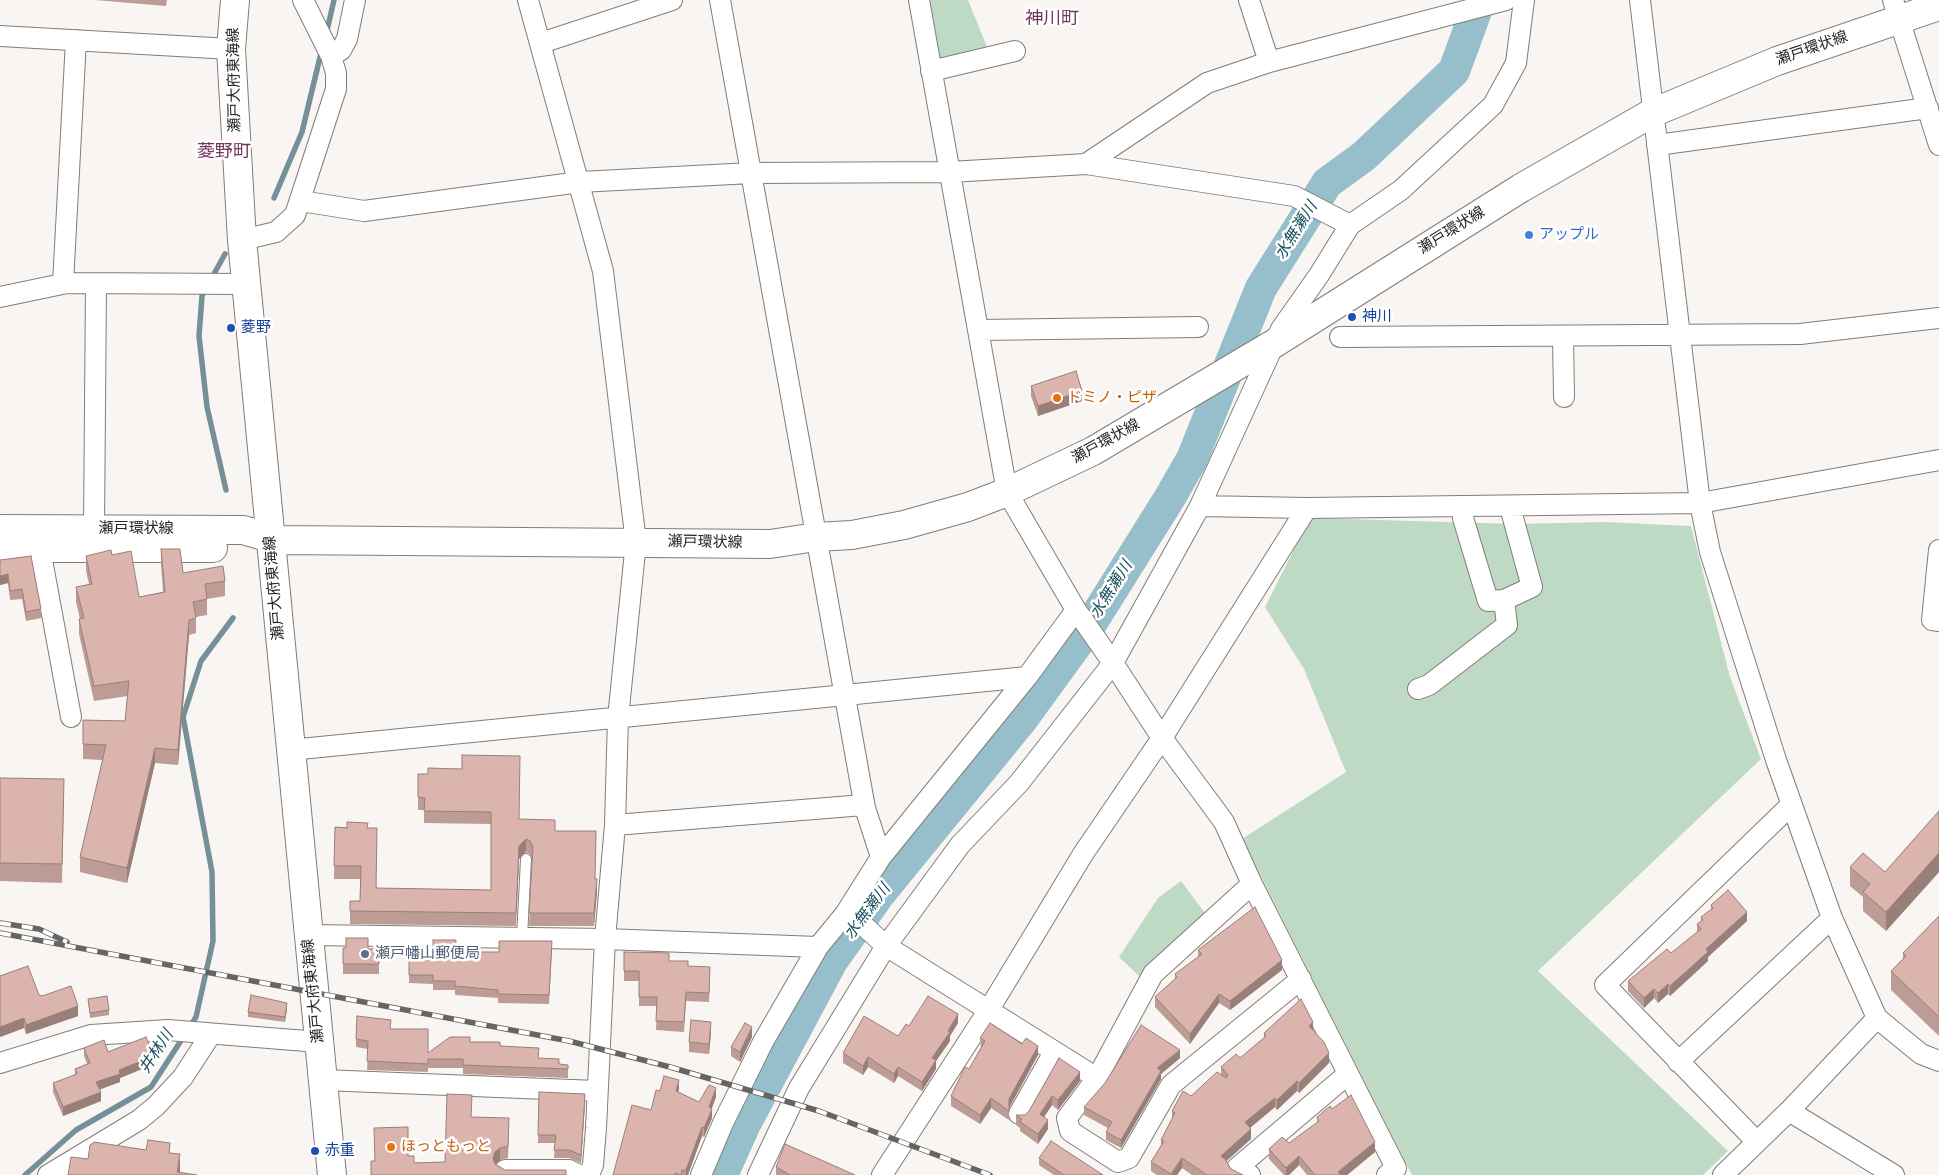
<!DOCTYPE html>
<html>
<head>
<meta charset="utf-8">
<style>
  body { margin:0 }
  canvas { display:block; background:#f8f5f2 }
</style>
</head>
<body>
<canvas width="1939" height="1175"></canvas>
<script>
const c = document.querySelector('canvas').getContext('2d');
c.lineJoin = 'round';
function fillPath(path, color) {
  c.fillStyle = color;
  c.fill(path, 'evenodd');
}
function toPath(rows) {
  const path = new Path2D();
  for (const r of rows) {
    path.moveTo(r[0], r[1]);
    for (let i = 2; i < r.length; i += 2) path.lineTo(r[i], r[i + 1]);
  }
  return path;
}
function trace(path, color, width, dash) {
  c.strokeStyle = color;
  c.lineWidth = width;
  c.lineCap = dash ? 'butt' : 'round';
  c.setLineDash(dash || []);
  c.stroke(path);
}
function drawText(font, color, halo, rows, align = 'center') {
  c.font = font + ' "Nunito Sans","Noto Sans JP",sans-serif';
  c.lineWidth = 5;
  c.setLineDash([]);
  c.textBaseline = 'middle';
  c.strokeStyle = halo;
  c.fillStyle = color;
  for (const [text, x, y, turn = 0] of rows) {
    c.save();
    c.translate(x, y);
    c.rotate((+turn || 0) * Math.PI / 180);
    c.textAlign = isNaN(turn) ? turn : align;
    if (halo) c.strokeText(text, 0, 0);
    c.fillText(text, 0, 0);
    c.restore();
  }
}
fillPath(toPath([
  [924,0,968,0,989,52,938,64],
  [1310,518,1516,524,1604,522,1691,526,1730,677,1761,759,1538,971,1728,1151,1703,1175,1412,1175,1242,839,1346,772,1304,669,1265,607],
  [1181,881,1208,917,1139,976,1119,957,1158,898]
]), '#bfdac4');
trace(toPath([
  [326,35,334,0],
  [274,198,302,132,322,49],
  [210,281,225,254],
  [205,289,202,296,199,336,207,407,226,490],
  [189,1028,196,1017,213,941,212,872,183,717,201,661,233,618],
  [25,1175,76,1130,151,1087,184,1036]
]), '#759099', 5.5);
trace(toPath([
  [722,1175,745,1124,832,961,878,896,1020,722,1087,630,1169,499,1192,459,1261,288,1327,183,1364,156,1454,71,1480,0]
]), '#97becb', 32);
const service = toPath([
  [522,938,526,859]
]);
const minor = toPath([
  [528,0,603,271,636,542,618,718,615,825,605,939,596,1128,593,1165,589,1175],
  [720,0,865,808,881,857],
  [1249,0,1269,62],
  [1640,0,1700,503,1939,460],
  [1893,0,1939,145],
  [0,36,231,49],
  [541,43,672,0],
  [331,56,341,50,347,39,355,0],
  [931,71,1015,51],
  [1657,145,1928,108],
  [1086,164,1207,83,1269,62,1506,0],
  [301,201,364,211,580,182,751,173,950,172,1086,164,1294,196,1350,225],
  [242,240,276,232,295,215,336,89,336,73,331,56,303,0],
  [63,284,76,40],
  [0,297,67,283,246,284],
  [979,330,1198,327],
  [1563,336,1564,397],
  [1340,337,1800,334,1939,318],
  [1200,506,1307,508,1700,503,1710,552,1776,760,1832,918,1877,1018,1921,1054,1939,1061],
  [1464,507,1463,518,1488,601,1504,600,1532,587,1510,507],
  [94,529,96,283],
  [40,549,71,717],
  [1939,550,1932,620,1939,621],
  [1076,610,1113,663,1162,738,1224,822,1252,884,1396,1168,1387,1175],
  [1418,689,1429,685,1507,625,1504,600],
  [290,750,1027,677],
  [615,825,864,805],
  [845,914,863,925,886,946,1097,1078,1153,974,1252,884],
  [309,935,605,939,818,947],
  [1678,1062,1832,918],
  [0,1063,91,1035,168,1030,319,1042],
  [1097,1078,1067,1118,1070,1131,1118,1162,1129,1158,1171,1085,1301,979],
  [323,1080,597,1091],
  [1789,1111,1894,1175],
  [1019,1114,1054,1052],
  [1756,1141,1605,985,1791,805],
  [505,1170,569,1170,579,1175],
  [48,1175,139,1120,156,1106,183,1077,211,1034],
  [701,1175,723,1123,763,1042,818,947,845,914,881,857,1027,677,1076,610,1007,492,919,0],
  [758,1175,799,1088,886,946,960,845,1019,783,1113,663,1200,506,1281,329,1319,275,1350,225,1401,190,1493,105,1516,63,1524,0],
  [882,1175,988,1011,1083,854,1162,738,1307,508],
  [1250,1175,1237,1168,1348,1074],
  [1723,1175,1789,1111,1877,1018]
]);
const primary = toPath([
  [235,0,231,49,242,240,332,1175],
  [0,529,243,530,278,540,770,544,816,537,852,535,904,525,968,507,1007,492,1093,451,1275,343,1521,188,1652,113,1777,61,1939,6],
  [0,548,213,548]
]);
trace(service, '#807d7a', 12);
trace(minor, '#807d7a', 22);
trace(primary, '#807d7a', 30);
trace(service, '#fff', 10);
trace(minor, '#fff', 20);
trace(primary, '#fff', 28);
const rail = toPath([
  [0,923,39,929,67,942],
  [0,933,569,1041,670,1067,819,1111,990,1175]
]);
trace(rail, '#666563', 5.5);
trace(rail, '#fff', 4, [11]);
fillPath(toPath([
  [95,0,167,0,166,6],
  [1031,386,1082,401,1038,416,1031,396],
  [161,549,183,573,225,581,225,596,207,599,207,615,196,617,196,633,189,635,178,765,155,763,127,883,80,872,80,857,103,760,83,759,83,720,125,721,128,696,94,701,79,634,79,619,80,619,76,602,76,587,89,584,86,571,86,556,112,555,139,597,163,592,161,564],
  [0,560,41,609,41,618,26,621,22,599,10,600,8,583,0,585],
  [418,774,519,819,555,831,595,879,597,891,594,926,529,926,532,858,530,854,526,852,519,859,516,926,350,924,350,901,360,901,360,879,334,879,335,827,368,828,377,888,491,890,491,824,424,823,424,810,418,810],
  [0,778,64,798,62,883,0,881],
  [1939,811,1939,872,1886,931,1863,911,1863,897,1850,886,1850,867,1885,872],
  [1711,905,1747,921,1708,957,1708,961,1670,996,1668,994,1658,1003,1654,998,1644,1008,1628,991,1628,981,1671,953,1697,932,1697,924,1701,921,1701,917,1711,910],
  [1939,916,1939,1036,1891,990,1891,971,1903,960,1903,953],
  [343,948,379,949,379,974,343,974],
  [552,950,549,1004,498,1003,498,998,455,995,455,990,433,990,433,984,409,983,409,975,456,952,499,952],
  [1198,950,1282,970,1230,1010,1219,1003,1190,1044,1155,1007,1155,997,1175,979,1175,974,1198,957],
  [624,952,669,961,688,966,710,976,709,1002,686,1001,684,1032,656,1030,657,1006,639,1006,639,981,624,981],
  [39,995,78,1016,26,1034,24,1028,0,1037],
  [88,999,109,1010,109,1015,90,1018],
  [287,1008,285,1022,248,1017,248,1012],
  [958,1023,950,1036,950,1041,936,1061,936,1069,922,1091,898,1076,894,1083,868,1067,863,1075,843,1063,843,1053,898,1036,909,1026],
  [391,1029,428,1053,470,1042,500,1046,559,1064,568,1065,568,1078,463,1074,463,1068,428,1068,428,1072,367,1070,368,1049,356,1047,356,1039],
  [1313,1031,1329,1063,1299,1093,1297,1091,1277,1110,1275,1107,1250,1128,1251,1139,1226,1161,1231,1169,1243,1175,1192,1175,1182,1168,1177,1175,1157,1175,1151,1171,1151,1162,1161,1146,1161,1140,1172,1119,1172,1111,1191,1096,1221,1075,1221,1067,1240,1058,1264,1038,1264,1033],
  [711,1032,709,1054,689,1052,689,1042],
  [752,1037,740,1062,731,1056,731,1047],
  [980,1038,1038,1055,1009,1108,1009,1120,991,1108,980,1124,951,1106,951,1096,969,1069,981,1048],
  [84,1048,108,1052,154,1064,120,1078,120,1082,99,1089,101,1101,63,1116,53,1092,53,1083,75,1075,75,1069,87,1064,84,1056],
  [1059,1058,1080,1081,1058,1110,1052,1105,1044,1117,1048,1129,1038,1144,1020,1131,1020,1128,1016,1125,1016,1115,1025,1115,1029,1111],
  [1180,1058,1161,1074,1161,1079,1121,1148,1106,1140,1106,1132,1108,1128,1084,1115,1084,1107],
  [679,1089,678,1092,699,1102,716,1097,711,1109,712,1118,704,1137,702,1136,688,1175,613,1175,651,1110,660,1091],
  [539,1092,585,1102,581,1163,569,1158,554,1158,555,1143,538,1143],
  [471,1117,509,1131,508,1158,500,1160,495,1164,505,1170,566,1175,374,1161,408,1156,414,1163,445,1162],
  [1317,1117,1375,1152,1347,1175,1307,1175,1299,1165,1289,1175,1284,1175,1269,1159,1269,1149,1289,1143,1317,1123],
  [1039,1158,1103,1175,1054,1175,1039,1165],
  [776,1167,855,1175,776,1175]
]), '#bc9c95');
fillPath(toPath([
  [1082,391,1082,401,1038,416,1038,406],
  [8,574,8,583,0,585,0,576],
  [189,620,189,635,178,765,178,750],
  [155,748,155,763,127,883,127,868],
  [526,839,526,852,519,859,516,926,519,846],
  [1939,853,1939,872,1886,931,1886,912],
  [597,879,597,891,594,926,594,913],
  [1747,912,1747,921,1708,957,1708,961,1670,996,1670,986,1706,949],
  [1282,960,1282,970,1230,1010,1230,1001],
  [1668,984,1668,994,1658,1003,1658,993],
  [1654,989,1654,998,1644,1008,1644,998],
  [1219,994,1219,1003,1190,1044,1190,1034],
  [287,1003,287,1008,285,1022,285,1017],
  [78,1006,78,1016,26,1034,26,1025],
  [958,1014,958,1023,950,1036,950,1041,936,1061,936,1069,922,1091,922,1082,932,1058,948,1031],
  [24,1018,24,1028,0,1037,0,1027],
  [711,1022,711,1032,709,1054,709,1044],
  [1313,1022,1313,1031,1309,1026],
  [752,1027,752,1037,740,1062,740,1052],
  [1038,1046,1038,1055,1009,1108,1009,1099],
  [1180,1050,1180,1058,1161,1074,1161,1079,1121,1148,1121,1140,1157,1068],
  [1329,1053,1329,1063,1299,1093,1299,1083],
  [154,1056,154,1064,120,1078,120,1082,96,1091,96,1082,119,1070],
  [868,1057,868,1067,863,1075,863,1066],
  [898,1067,898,1076,894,1083,894,1074],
  [1080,1072,1080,1081,1058,1110,1058,1100],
  [679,1080,679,1089,676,1100,676,1091],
  [1297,1081,1297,1091,1277,1110,1277,1100],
  [716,1088,716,1097,709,1116,709,1107],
  [101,1092,101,1101,63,1116,63,1107],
  [585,1094,585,1102,581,1163,581,1155],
  [1052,1096,1052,1105,1040,1123,1040,1114],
  [991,1098,991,1108,980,1124,980,1115],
  [1275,1098,1275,1107,1245,1132,1245,1122],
  [712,1109,712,1118,704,1137,704,1128],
  [1048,1120,1048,1129,1038,1144,1038,1134],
  [702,1127,702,1136,688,1175,686,1175,686,1170],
  [1251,1129,1251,1139,1221,1166,1221,1156],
  [1375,1142,1375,1152,1347,1175,1338,1175,1338,1172],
  [500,1148,500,1160,495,1164,493,1158,495,1152],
  [180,1154,180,1173,177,1175],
  [1299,1156,1299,1165,1289,1175,1286,1175,1286,1168],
  [1182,1158,1182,1168,1177,1175,1171,1175]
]), '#997f79');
const building = toPath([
  [1076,371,1082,391,1038,406,1031,386,1076,371],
  [161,549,180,549,183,573,223,566,225,581,205,584,207,599,193,602,196,618,189,620,178,750,155,748,127,868,80,857,106,745,83,744,83,720,125,721,129,681,94,686,79,619,84,618,76,587,92,584,86,556,111,550,112,555,131,551,139,597,165,592,161,549],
  [31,556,41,609,26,612,22,589,10,591,8,574,0,576,0,560,31,556],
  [462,755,520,756,519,819,555,820,555,831,596,831,595,879,597,879,594,913,529,913,533,847,530,841,526,839,519,846,516,913,350,911,350,901,360,901,361,866,334,866,335,827,347,828,347,822,368,823,367,828,377,828,376,888,491,890,491,812,424,811,425,798,418,797,418,774,428,774,428,768,462,769,462,755],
  [0,778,64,779,62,864,0,863,0,778],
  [1939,811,1939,853,1886,912,1863,892,1870,884,1850,867,1863,853,1885,872,1939,811],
  [1728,890,1747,912,1706,949,1708,952,1670,986,1668,984,1658,993,1654,989,1644,998,1628,981,1667,949,1671,953,1701,929,1697,924,1703,920,1701,917,1713,908,1711,905,1728,890],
  [1255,907,1282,960,1230,1001,1219,994,1190,1034,1155,997,1177,977,1175,974,1202,954,1198,950,1255,907],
  [1939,916,1939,1017,1891,971,1906,956,1903,953,1939,916],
  [346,938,368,938,368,949,379,949,379,964,343,964,343,948,346,948,346,938],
  [433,940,456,940,455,952,499,952,499,941,552,941,549,995,498,994,498,990,455,986,455,981,433,981,433,975,409,975,409,950,433,951,433,940],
  [624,952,669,953,669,961,688,961,688,966,710,967,709,993,686,992,684,1022,656,1021,657,997,639,997,639,971,624,971,624,952],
  [28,966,39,995,42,996,71,986,78,1006,26,1025,24,1018,0,1027,0,976,28,966],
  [251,995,287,1003,285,1017,248,1012,251,995],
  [107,996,109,1010,90,1013,88,999,107,996],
  [928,996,958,1014,948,1031,950,1032,932,1058,936,1060,922,1082,898,1067,894,1074,868,1057,863,1066,843,1053,864,1016,898,1036,906,1024,909,1026,928,996],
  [1301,999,1313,1022,1309,1026,1324,1042,1329,1053,1299,1083,1297,1081,1277,1100,1275,1098,1245,1122,1251,1129,1221,1156,1225,1159,1231,1169,1243,1175,1207,1175,1182,1158,1171,1174,1151,1162,1164,1141,1161,1140,1175,1113,1172,1111,1183,1091,1191,1096,1217,1072,1226,1078,1228,1075,1221,1067,1236,1054,1240,1058,1266,1036,1264,1033,1301,999],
  [357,1016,391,1020,390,1029,428,1029,428,1053,450,1037,470,1037,470,1042,500,1042,500,1046,539,1048,538,1058,559,1059,559,1064,568,1065,568,1069,463,1065,463,1059,428,1059,428,1064,367,1061,368,1041,356,1039,357,1016],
  [691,1020,711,1022,709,1044,689,1042,691,1020],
  [745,1023,752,1027,740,1052,731,1047,745,1023],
  [990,1023,1022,1044,1026,1038,1038,1046,1009,1099,1009,1111,991,1098,980,1115,951,1096,965,1067,969,1069,985,1041,980,1038,990,1023],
  [1141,1025,1180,1050,1157,1068,1161,1071,1121,1140,1106,1132,1112,1122,1084,1107,1105,1083,1141,1025],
  [146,1037,154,1056,119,1070,120,1074,96,1082,101,1092,63,1107,53,1083,77,1074,75,1069,90,1063,84,1048,104,1040,108,1052,146,1037],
  [1059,1058,1080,1072,1058,1100,1052,1096,1040,1114,1048,1120,1038,1134,1020,1122,1022,1119,1016,1115,1025,1115,1029,1111,1059,1058],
  [664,1076,679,1080,676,1091,699,1102,709,1085,716,1088,709,1107,712,1109,704,1128,702,1127,686,1170,682,1170,681,1175,675,1173,674,1175,613,1175,632,1105,651,1110,656,1090,660,1091,664,1076],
  [539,1092,585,1094,581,1155,569,1150,554,1150,556,1135,538,1135,539,1092],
  [447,1094,472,1095,471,1117,509,1118,508,1146,500,1148,495,1152,493,1158,495,1164,505,1170,566,1170,566,1175,371,1175,371,1161,375,1161,374,1128,408,1127,408,1156,414,1156,414,1163,445,1162,447,1094],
  [1351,1095,1375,1142,1338,1172,1341,1175,1315,1175,1299,1156,1286,1168,1269,1149,1282,1137,1289,1143,1319,1121,1317,1117,1330,1106,1332,1109,1351,1095],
  [148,1140,170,1143,169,1153,180,1154,177,1172,197,1175,68,1175,71,1157,88,1159,90,1145,94,1142,146,1150,148,1140],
  [1051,1141,1103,1175,1064,1175,1039,1158,1051,1141],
  [785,1144,855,1175,790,1175,776,1167,785,1144]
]);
fillPath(building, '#dbb5ad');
trace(building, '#997f79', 1);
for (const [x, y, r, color] of [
  [1529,235,5,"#3f7fe0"],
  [1352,317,5,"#1a4fb4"],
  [231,328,5,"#1a4fb4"],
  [1057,398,5,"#e8710a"],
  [365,954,5,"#5c6f8a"],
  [391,1147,5,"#e8710a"],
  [315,1151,5,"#1a4fb4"]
]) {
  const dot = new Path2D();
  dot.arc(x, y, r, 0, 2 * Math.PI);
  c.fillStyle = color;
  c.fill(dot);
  trace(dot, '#fff', 2);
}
drawText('15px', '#252423', '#fff', [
  ["瀬戸環状線",1812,49,-19],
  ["瀬戸大府東海線",235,80,-91],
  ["瀬戸環状線",1452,231,-32],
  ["瀬戸環状線",1106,442,-29],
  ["瀬戸環状線",136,529],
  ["瀬戸環状線",705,543,1],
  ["瀬戸大府東海線",275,588,-95],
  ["瀬戸大府東海線",314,991,-96]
]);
drawText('15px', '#366cbe', '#fff', [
  ["アップル",1539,235]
], 'left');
drawText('15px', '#164399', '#fff', [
  ["神川",1362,317],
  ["菱野",241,328],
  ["赤重",325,1151]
], 'left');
drawText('15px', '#c56008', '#fff', [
  ["ドミノ・ピザ",1067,398],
  ["ほっともっと",401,1147]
], 'left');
drawText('15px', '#4e5e75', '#fff', [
  ["瀬戸幡山郵便局",375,954]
], 'left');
drawText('italic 16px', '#184d5d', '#fff', [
  ["水無瀬川",1297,231,-58],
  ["水無瀬川",1112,590,-58],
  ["水無瀬川",868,912,-53],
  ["井林川",157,1052,-57]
]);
drawText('18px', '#73355c', '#fff', [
  ["神川町",1052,20],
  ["菱野町",224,153]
]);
</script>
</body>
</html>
